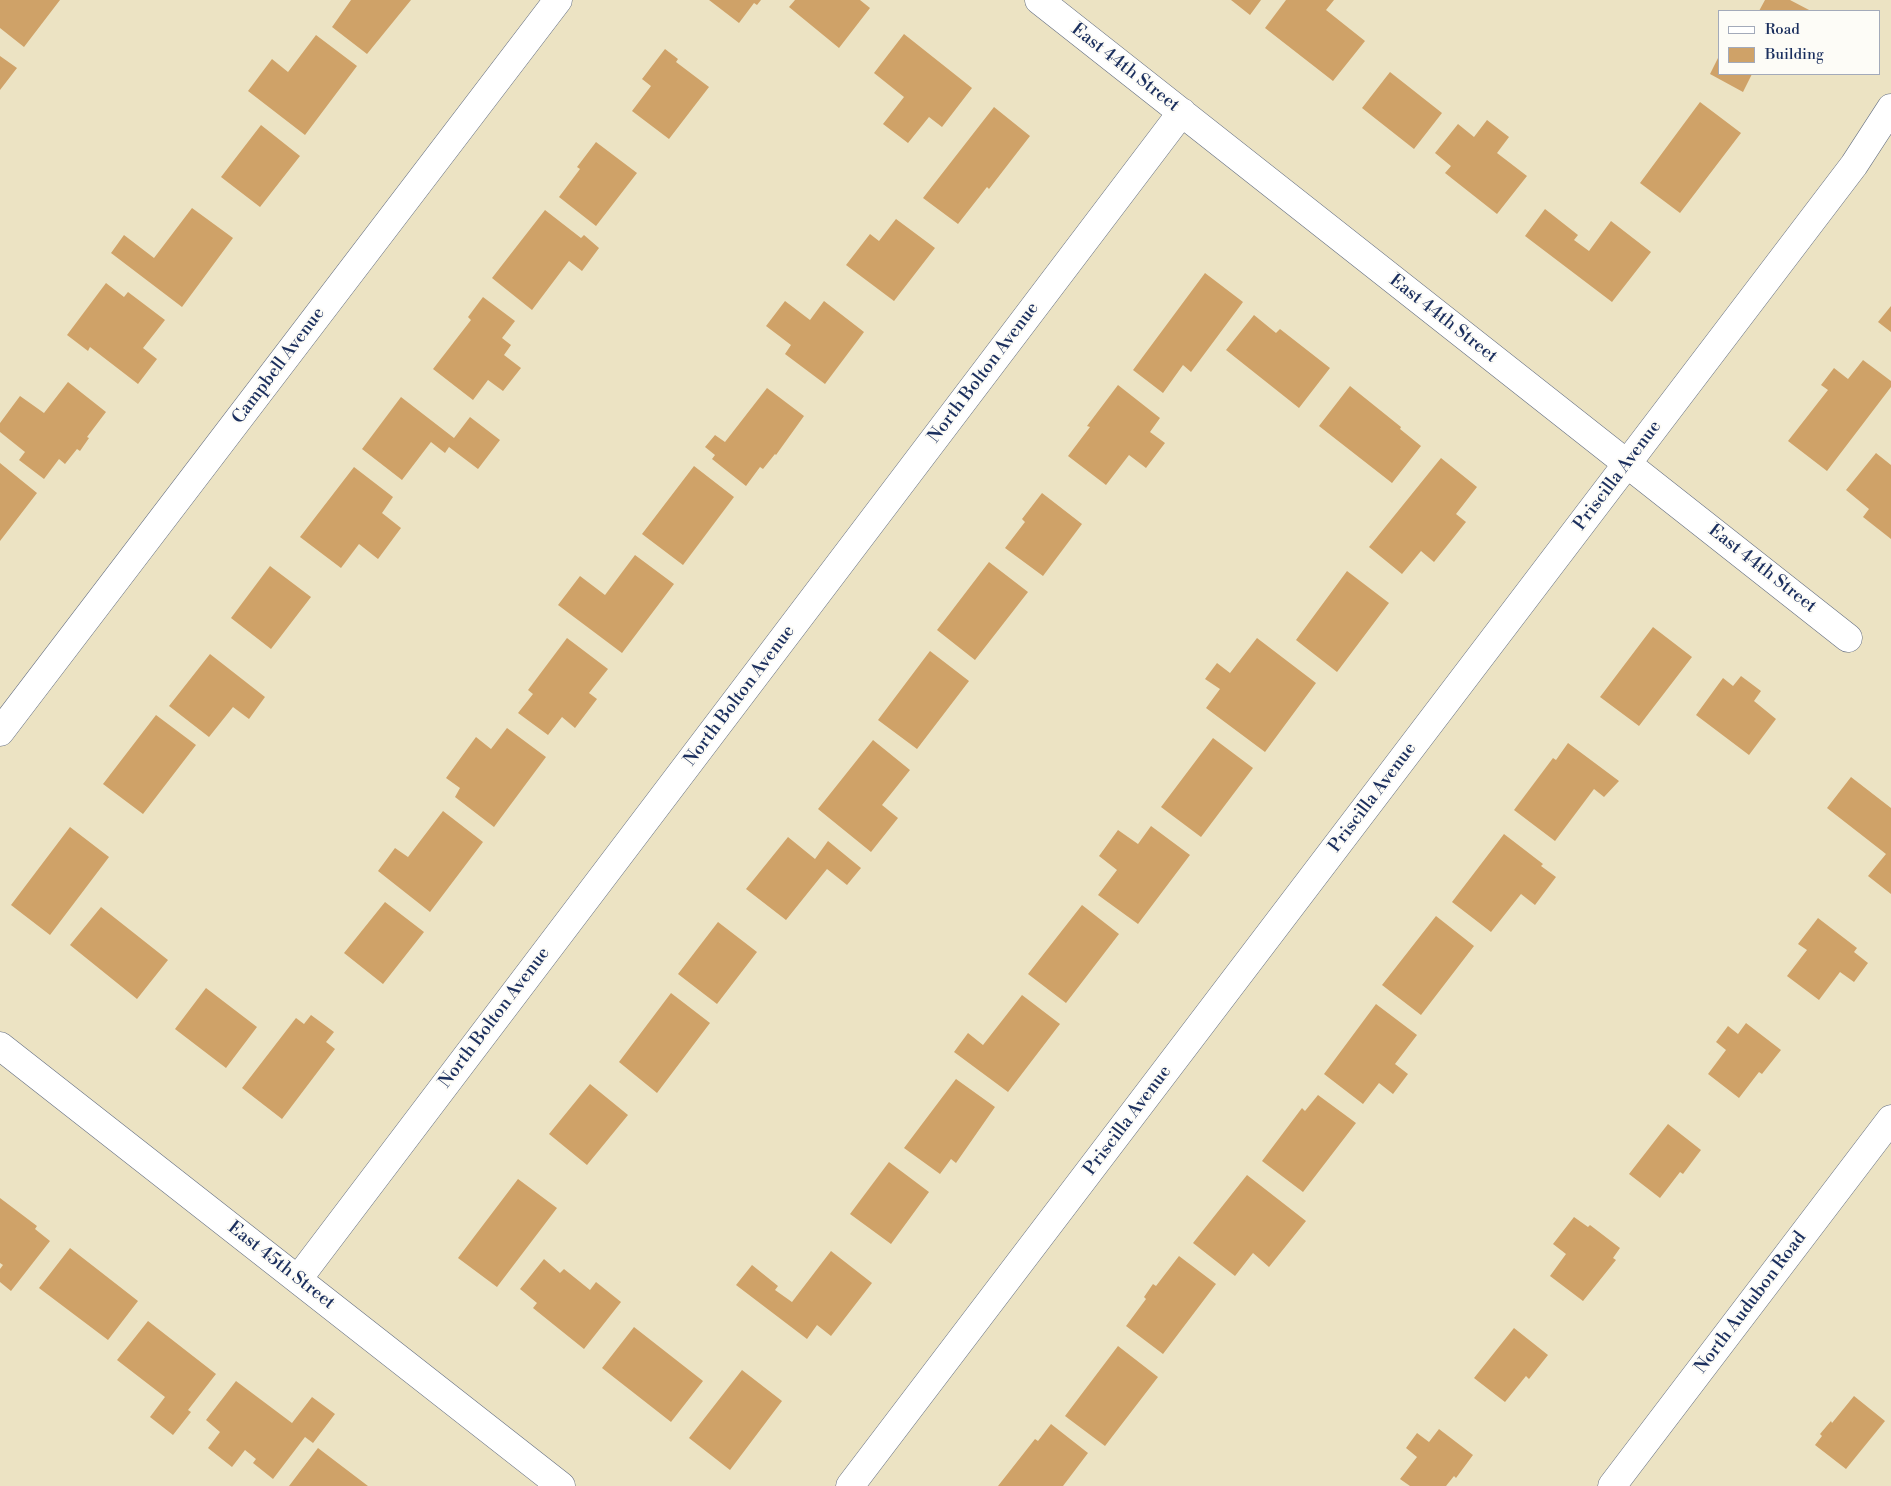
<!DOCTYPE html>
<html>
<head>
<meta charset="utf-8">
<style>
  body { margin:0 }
  #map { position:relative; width:1891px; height:1486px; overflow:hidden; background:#ece3c3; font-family:"Libre Bodoni",serif }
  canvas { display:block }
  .legend { position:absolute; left:1718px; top:10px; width:162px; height:65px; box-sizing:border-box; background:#fdfcf7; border:1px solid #a3aaba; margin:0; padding:6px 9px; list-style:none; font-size:15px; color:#1b2f5e }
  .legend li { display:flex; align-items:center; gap:10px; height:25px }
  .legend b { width:25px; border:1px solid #a3aaba }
</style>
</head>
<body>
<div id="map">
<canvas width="1891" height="1486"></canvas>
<ul class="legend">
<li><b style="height:6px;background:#fff"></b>Road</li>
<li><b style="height:14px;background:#cfa268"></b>Building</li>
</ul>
</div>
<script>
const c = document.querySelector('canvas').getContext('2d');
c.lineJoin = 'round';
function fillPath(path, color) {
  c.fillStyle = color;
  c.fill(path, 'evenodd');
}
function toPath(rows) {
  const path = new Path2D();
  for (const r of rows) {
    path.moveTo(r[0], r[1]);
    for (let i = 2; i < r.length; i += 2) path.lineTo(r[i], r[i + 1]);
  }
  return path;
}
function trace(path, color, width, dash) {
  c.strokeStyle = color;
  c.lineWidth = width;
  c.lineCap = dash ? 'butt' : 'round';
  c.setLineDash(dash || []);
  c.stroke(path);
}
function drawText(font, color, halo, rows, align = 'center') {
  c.font = font + ' "Libre Bodoni",serif';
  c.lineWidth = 4;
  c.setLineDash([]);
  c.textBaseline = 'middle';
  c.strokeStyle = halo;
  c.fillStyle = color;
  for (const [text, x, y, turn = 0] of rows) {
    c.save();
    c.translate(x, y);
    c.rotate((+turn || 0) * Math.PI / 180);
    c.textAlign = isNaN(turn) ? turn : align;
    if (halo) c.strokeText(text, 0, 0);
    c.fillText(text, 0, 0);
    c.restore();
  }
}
fillPath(toPath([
  [0,0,60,0,24,47,0,28],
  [351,0,411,0,367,54,332,27],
  [709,0,761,0,757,5,754,3,739,23],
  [795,0,860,0,870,8,839,48,789,7],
  [1231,0,1261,0,1250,15],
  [1286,0,1334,0,1326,10,1365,41,1333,81,1265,28],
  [1765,0,1790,0,1811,11,1759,11],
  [904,34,972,88,942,127,929,117,908,143,883,124,904,97,874,73],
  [316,35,357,66,305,135,248,91,272,59,288,72],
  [665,49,678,59,676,62,709,87,669,139,632,111,651,86,642,79],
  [1720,54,1720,74,1752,74,1743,92,1710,74],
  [0,56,17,68,0,90],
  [1390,72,1442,113,1414,149,1362,108],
  [1700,102,1741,133,1680,213,1640,183],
  [994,107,1030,136,989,189,987,187,958,224,923,198],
  [1487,120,1509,137,1497,153,1527,176,1497,214,1445,173,1451,166,1435,153,1458,124,1474,137],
  [261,125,300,156,260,207,221,177],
  [596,142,637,173,596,226,559,197,580,169,577,167],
  [192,208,233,238,182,307,111,253,124,235,154,258],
  [1545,209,1578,235,1574,240,1589,251,1611,221,1651,252,1612,302,1525,236],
  [545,210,581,238,584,235,599,248,582,271,569,261,532,310,492,278],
  [896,219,935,248,894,301,846,265,870,234,879,241],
  [1205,273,1243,302,1191,372,1183,365,1163,393,1133,370],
  [106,283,124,297,128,292,165,320,143,348,157,359,138,384,90,347,88,351,67,335],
  [483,297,515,321,502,338,511,345,504,355,521,368,503,391,488,380,473,400,433,369,471,320,468,317],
  [785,301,810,320,824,301,864,332,825,384,785,354,791,345,766,326],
  [1891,306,1891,332,1878,322],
  [1254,315,1276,333,1280,329,1330,368,1299,408,1226,350],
  [1863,360,1891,381,1891,387,1827,471,1788,441,1828,390,1821,385,1834,368,1848,379],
  [68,382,106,412,87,437,89,438,80,451,77,449,65,464,59,459,44,479,19,460,25,452,0,432,0,423,20,396,44,413],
  [1118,385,1160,418,1150,432,1165,443,1146,468,1129,455,1106,485,1068,456,1090,427,1087,426],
  [1350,386,1401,427,1400,429,1421,446,1392,483,1319,426],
  [767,388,804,416,776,455,775,454,763,469,760,467,746,486,712,459,715,455,705,447,715,435,725,442],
  [401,397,454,438,470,417,500,440,478,469,449,447,445,453,431,442,402,480,362,449],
  [1876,453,1891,465,1891,539,1863,517,1869,509,1846,490],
  [1441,458,1477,487,1456,514,1466,522,1434,562,1421,551,1402,574,1369,547],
  [0,463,37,493,0,541],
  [694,466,734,497,683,565,642,534],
  [354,467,393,497,382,513,401,528,378,559,359,544,341,568,300,537],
  [1042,493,1082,524,1043,576,1005,548,1025,522,1022,519],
  [635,555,674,584,622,653,558,605,580,576,605,595],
  [989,562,1028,592,975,660,937,630],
  [270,566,311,597,271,649,231,618],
  [1347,571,1389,603,1337,672,1296,640],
  [1653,627,1692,657,1639,726,1600,697],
  [567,638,608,669,589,693,597,699,575,728,562,717,548,735,518,713,533,694,528,690],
  [1257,638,1316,683,1265,752,1206,708,1220,689,1205,679,1217,663,1230,673],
  [930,651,969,681,917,749,878,720],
  [210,654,265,697,249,719,233,707,209,737,169,706],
  [1741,676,1761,691,1754,701,1776,719,1749,755,1696,715,1723,678,1733,686],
  [156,715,196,745,143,814,103,784],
  [507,728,546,757,494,827,455,797,460,788,446,778,476,737,491,749],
  [1213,738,1253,768,1201,837,1161,807],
  [873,740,910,770,882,805,898,818,871,852,818,809],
  [1568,743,1619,781,1604,797,1594,789,1555,841,1514,810,1553,758,1556,760],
  [1851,777,1891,808,1891,894,1868,876,1886,854,1827,808],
  [443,811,483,842,430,912,378,871,395,848,408,857],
  [1151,826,1190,855,1138,924,1098,895,1117,870,1099,856,1118,830,1138,844],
  [70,827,109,857,50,935,11,905],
  [1504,834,1543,864,1541,866,1556,877,1535,905,1521,894,1491,932,1452,902],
  [788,837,815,859,828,841,861,868,847,885,827,869,786,920,746,889],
  [385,902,424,932,383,984,344,953],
  [1082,905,1119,934,1066,1003,1028,974],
  [101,907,168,960,137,999,70,945],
  [1436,916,1474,946,1421,1015,1382,985],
  [1818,918,1857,948,1854,952,1868,963,1854,982,1840,972,1819,1000,1787,976,1807,950,1798,944],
  [718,922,757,952,717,1004,678,974],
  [206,988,257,1027,226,1068,175,1029],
  [671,993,710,1023,657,1093,619,1062],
  [1022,995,1060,1024,1008,1092,954,1052,968,1033,983,1045],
  [1376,1004,1417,1035,1395,1064,1408,1074,1393,1094,1379,1083,1363,1104,1324,1074],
  [311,1015,334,1032,326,1042,335,1049,282,1119,242,1088,296,1018,304,1024],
  [1746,1023,1781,1050,1762,1074,1759,1072,1739,1098,1708,1074,1726,1050,1716,1042,1728,1026,1738,1034],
  [956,1079,995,1107,956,1163,951,1159,940,1174,904,1148],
  [590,1084,628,1115,587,1165,549,1134],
  [1318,1095,1356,1123,1303,1192,1262,1161,1302,1108,1305,1111],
  [1668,1124,1701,1150,1683,1174,1680,1172,1660,1198,1629,1174],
  [889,1162,929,1192,891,1244,850,1214],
  [1247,1175,1306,1221,1269,1267,1253,1253,1235,1276,1193,1243],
  [518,1179,557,1208,497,1287,458,1258],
  [0,1198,37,1226,35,1229,50,1241,11,1291,0,1282,0,1269,3,1265,0,1263],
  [1574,1217,1588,1227,1590,1225,1620,1248,1613,1258,1616,1260,1583,1301,1550,1276,1566,1254,1553,1244],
  [70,1248,138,1301,108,1340,39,1288],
  [831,1251,872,1283,831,1336,817,1325,807,1339,736,1285,752,1265,778,1286,775,1290,792,1302],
  [1179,1256,1216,1284,1163,1354,1126,1326,1146,1299,1144,1297,1153,1284,1156,1286],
  [544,1259,560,1273,564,1269,590,1290,596,1282,621,1302,584,1349,533,1308,537,1303,520,1289],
  [148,1321,216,1374,188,1410,191,1412,173,1435,150,1417,165,1397,117,1360],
  [634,1327,703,1381,671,1422,602,1368],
  [1514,1328,1548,1355,1529,1379,1526,1376,1505,1402,1474,1378],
  [1118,1346,1158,1377,1105,1446,1065,1416],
  [742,1370,782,1401,730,1470,689,1438],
  [236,1381,292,1423,312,1397,335,1414,313,1443,305,1437,273,1479,253,1463,256,1459,245,1450,232,1467,208,1448,220,1432,206,1420],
  [1854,1396,1885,1421,1846,1469,1815,1445,1822,1436,1820,1434,1831,1421,1832,1423],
  [1051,1424,1088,1453,1063,1486,998,1486,1035,1439,1038,1441],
  [1439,1429,1473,1455,1456,1478,1454,1476,1446,1486,1410,1486,1400,1479,1417,1457,1406,1448,1417,1433,1429,1442],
  [318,1448,368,1486,289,1486]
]), '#cfa268');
const minor = toPath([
  [1039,0,1848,638],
  [0,732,558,0],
  [0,1046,561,1486],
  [298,1279,1182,112],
  [850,1486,1854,165,1891,108],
  [1612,1486,1891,1119]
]);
trace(minor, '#646e81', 29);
trace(minor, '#fff', 28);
drawText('18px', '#1b2f5e', '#fdfcf7', [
  ["East 44th Street",1125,68,38],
  ["East 44th Street",1443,319,38],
  ["Campbell Avenue",279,366,-53],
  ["North Bolton Avenue",984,373,-53],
  ["Priscilla Avenue",1618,476,-53],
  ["East 44th Street",1762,569,38],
  ["North Bolton Avenue",740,696,-53],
  ["Priscilla Avenue",1373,798,-53],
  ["North Bolton Avenue",495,1018,-53],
  ["Priscilla Avenue",1128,1121,-53],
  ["East 45th Street",281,1266,38],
  ["North Audubon Road",1751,1303,-53]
]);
</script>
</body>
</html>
